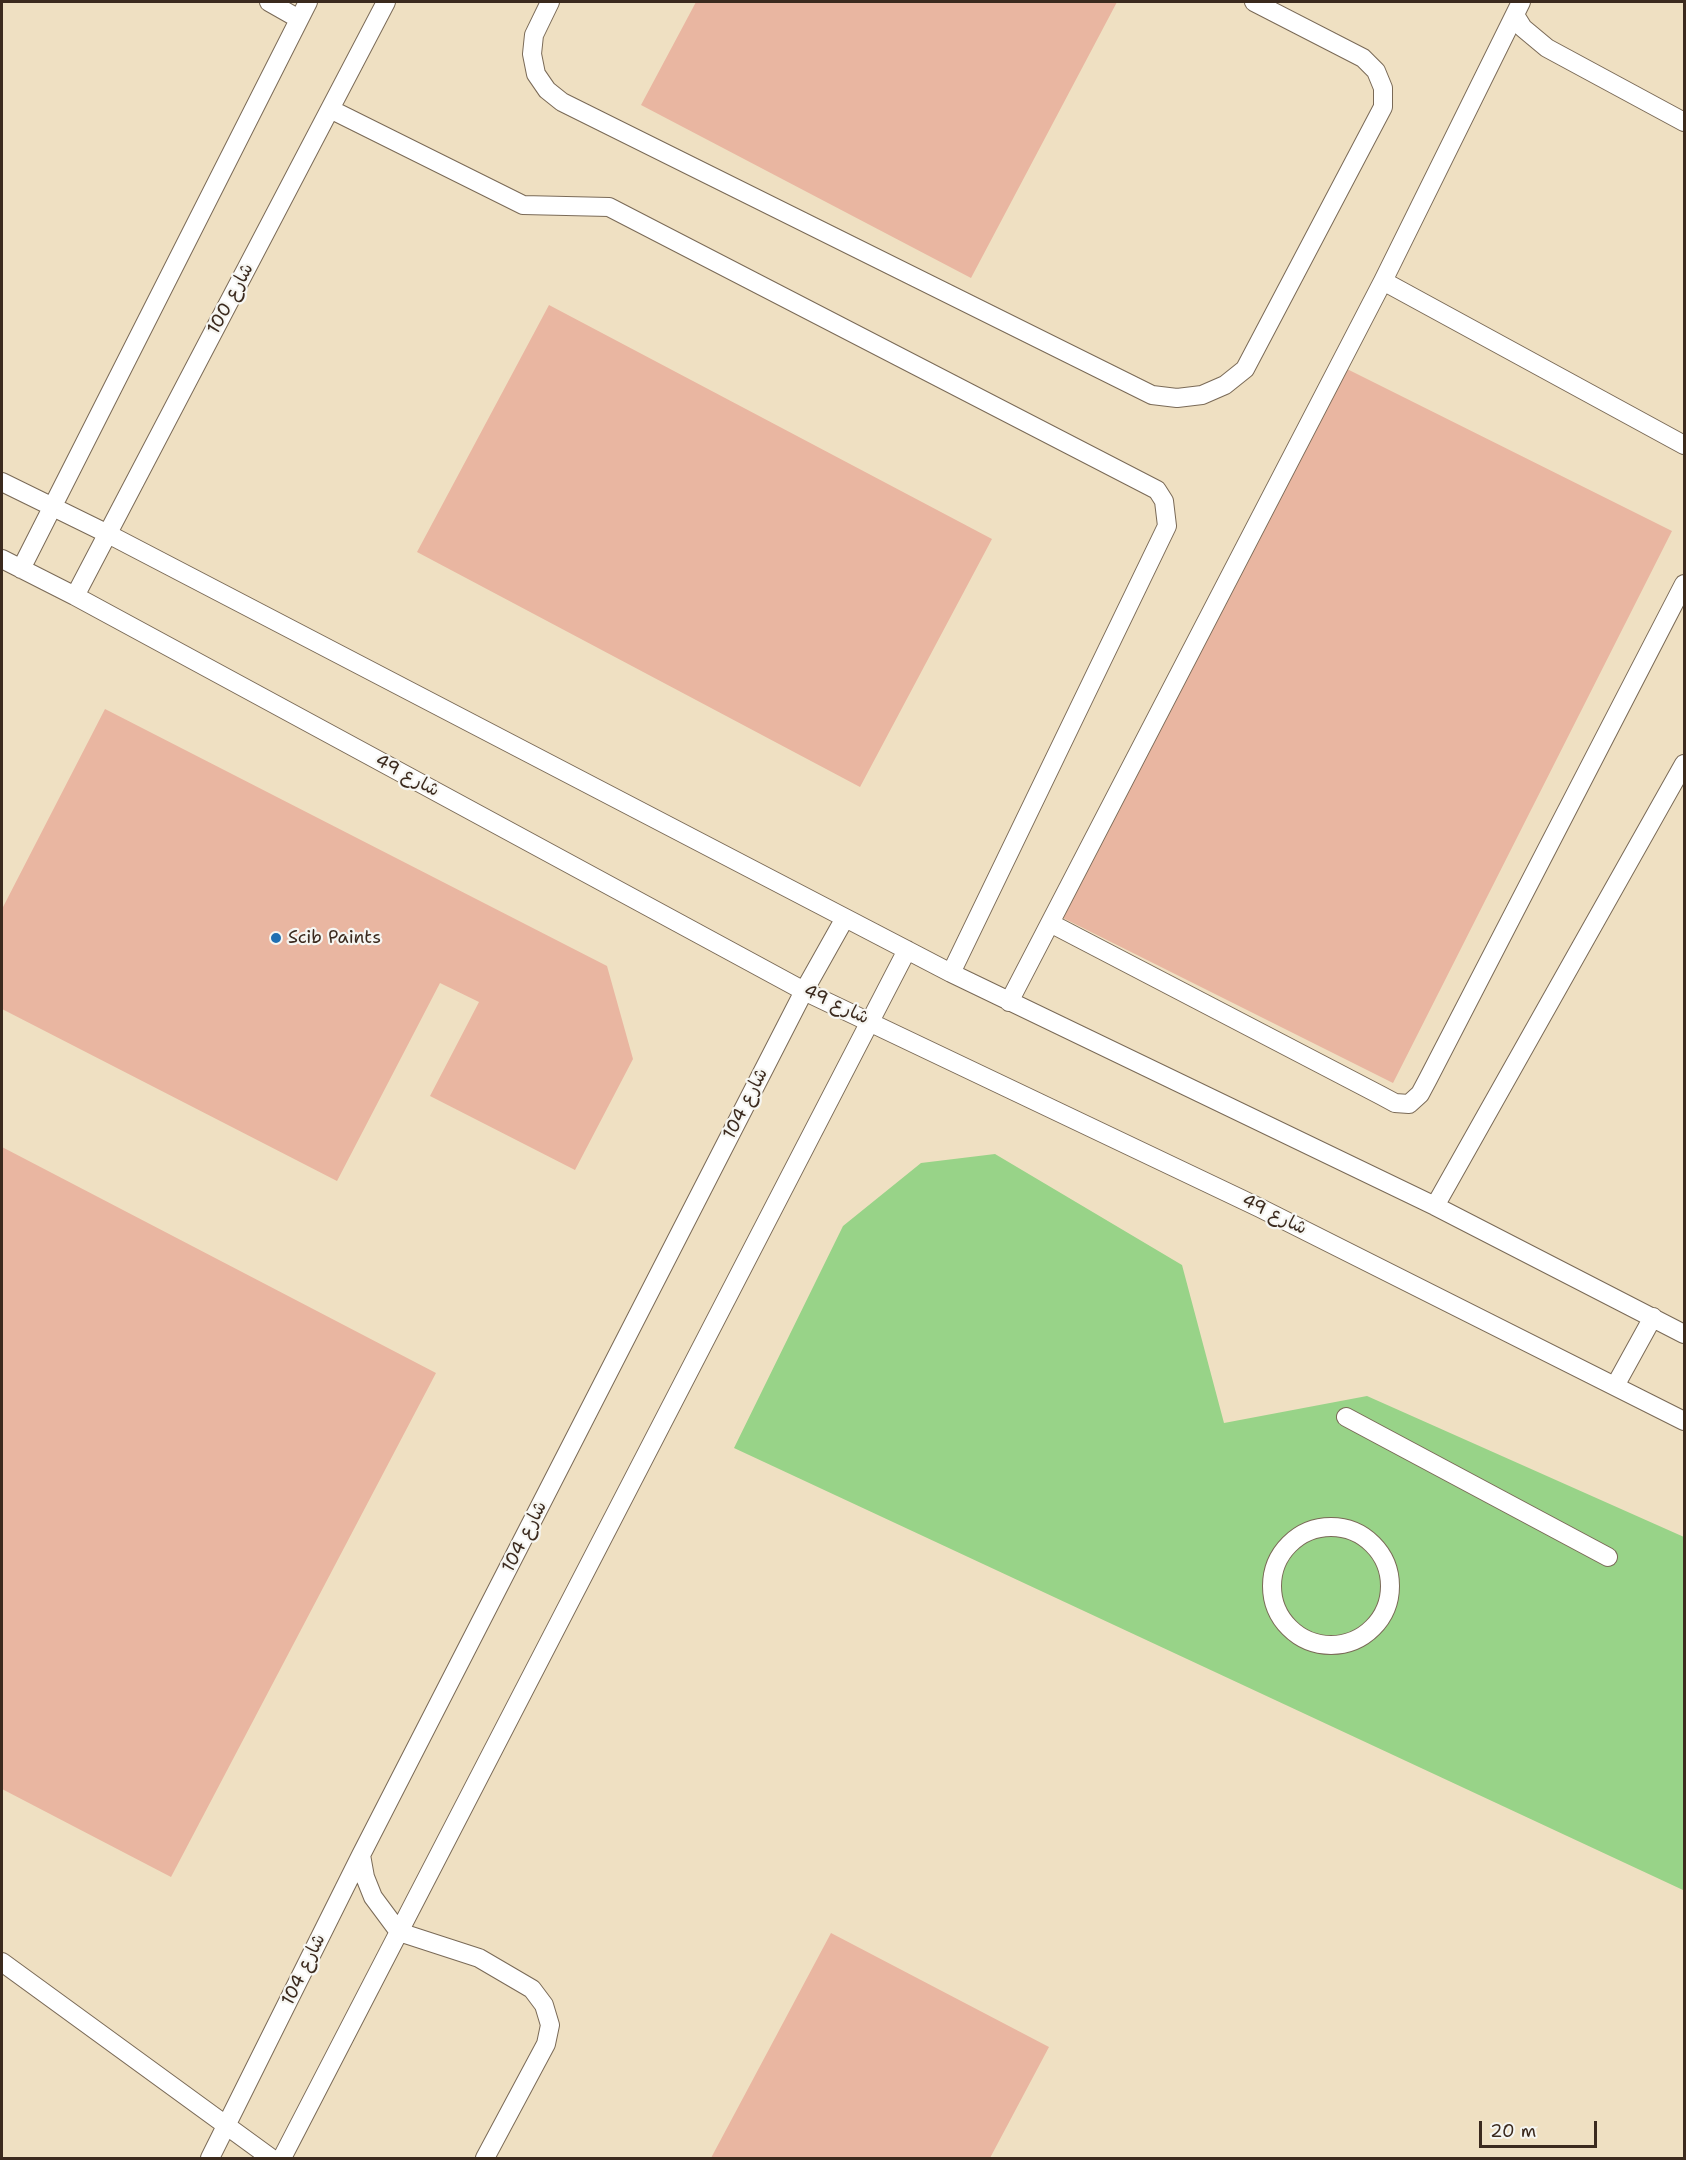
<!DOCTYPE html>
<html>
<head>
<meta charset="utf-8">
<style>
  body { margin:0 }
  #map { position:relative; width:1686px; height:2160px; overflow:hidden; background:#efe0c2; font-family:"Shantell Sans",sans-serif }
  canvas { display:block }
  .frame { position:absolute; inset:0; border:3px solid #3b2a1e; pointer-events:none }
  .scale { position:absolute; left:1479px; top:2121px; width:118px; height:27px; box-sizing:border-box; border:3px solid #3b2a1e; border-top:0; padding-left:8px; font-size:18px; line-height:21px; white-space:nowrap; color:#3b2a1e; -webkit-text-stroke:4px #f6f6f2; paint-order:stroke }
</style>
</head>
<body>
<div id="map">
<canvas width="1686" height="2160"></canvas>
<div class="frame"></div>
<div class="scale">20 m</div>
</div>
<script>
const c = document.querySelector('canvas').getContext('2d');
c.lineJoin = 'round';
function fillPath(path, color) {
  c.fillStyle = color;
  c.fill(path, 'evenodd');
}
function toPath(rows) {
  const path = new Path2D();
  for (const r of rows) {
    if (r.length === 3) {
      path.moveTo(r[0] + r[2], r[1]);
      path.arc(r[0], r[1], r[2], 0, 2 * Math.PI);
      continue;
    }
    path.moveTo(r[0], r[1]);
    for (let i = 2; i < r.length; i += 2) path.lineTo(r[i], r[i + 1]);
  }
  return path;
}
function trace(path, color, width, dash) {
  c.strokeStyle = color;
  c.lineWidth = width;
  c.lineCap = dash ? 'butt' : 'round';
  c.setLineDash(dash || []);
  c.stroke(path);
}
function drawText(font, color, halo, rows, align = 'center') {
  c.font = font + ' "Shantell Sans","Playpen Sans Arabic",sans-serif';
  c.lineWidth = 4.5;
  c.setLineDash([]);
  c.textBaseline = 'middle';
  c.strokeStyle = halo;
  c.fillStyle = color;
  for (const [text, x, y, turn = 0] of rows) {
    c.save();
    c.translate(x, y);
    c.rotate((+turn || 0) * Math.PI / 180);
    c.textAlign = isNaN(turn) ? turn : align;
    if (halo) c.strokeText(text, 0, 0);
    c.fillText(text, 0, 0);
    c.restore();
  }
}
fillPath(toPath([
  [995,1154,1182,1265,1224,1423,1367,1396,1684,1537,1683,1890,734,1448,843,1226,921,1163]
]), '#98d388');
fillPath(toPath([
  [696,2,1117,2,971,278,641,105],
  [549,305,992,539,860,787,417,552],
  [1341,366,1672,531,1393,1083,1063,918],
  [105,709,607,966,633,1059,575,1170,430,1096,479,1002,440,983,337,1181,2,1009,2,909],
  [2,1147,436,1373,171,1877,2,1789],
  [831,1933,1049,2047,990,2158,711,2158]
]), '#e9b6a1');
const service = toPath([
  [269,2,299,19],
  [550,2,534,35,532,54,536,74,547,90,562,102,1152,395,1177,398,1202,395,1225,385,1245,369,1383,107,1383,88,1376,71,1363,58,1254,2],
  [1515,15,1523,28,1547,48,1684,122],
  [330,109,523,205,609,207,1157,490,1164,501,1167,526,951,973],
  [1383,281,1684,445],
  [2,482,108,534,951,973,1435,1206,1684,1334],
  [2,559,75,596,804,991,1260,1208,1684,1421],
  [21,569,308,2],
  [75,596,386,2],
  [1050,923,1382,1096,1395,1103,1409,1104,1420,1094,1428,1079,1684,584],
  [1009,1002,1383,281,1521,2],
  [1435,1206,1684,764],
  [1615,1386,1653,1317],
  [1346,1417,1608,1557],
  [1331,1586,59],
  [361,1855,365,1877,373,1897,399,1932,479,1958,532,1989,544,2005,550,2025,546,2044,485,2158],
  [2,1962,271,2158],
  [210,2158,361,1855,804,991,845,918],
  [282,2158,907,950]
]);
trace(service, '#7a6a57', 20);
trace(service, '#fff', 18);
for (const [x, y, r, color] of [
  [276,938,6,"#1f6fb2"]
]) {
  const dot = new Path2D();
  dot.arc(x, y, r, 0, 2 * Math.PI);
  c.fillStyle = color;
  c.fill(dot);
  trace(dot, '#f6f6f2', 2);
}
drawText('18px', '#3b2a1e', '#f6f6f2', [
  ["شارع 100",231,299,-62],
  ["شارع 49",407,776,28],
  ["شارع 49",836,1005,25],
  ["شارع 104",746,1104,-63],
  ["شارع 49",1274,1215,26],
  ["شارع 104",525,1537,-63],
  ["شارع 104",304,1970,-64]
]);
drawText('18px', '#3b2a1e', '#f6f6f2', [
  ["Scib Paints",288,938]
], 'left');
</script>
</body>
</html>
